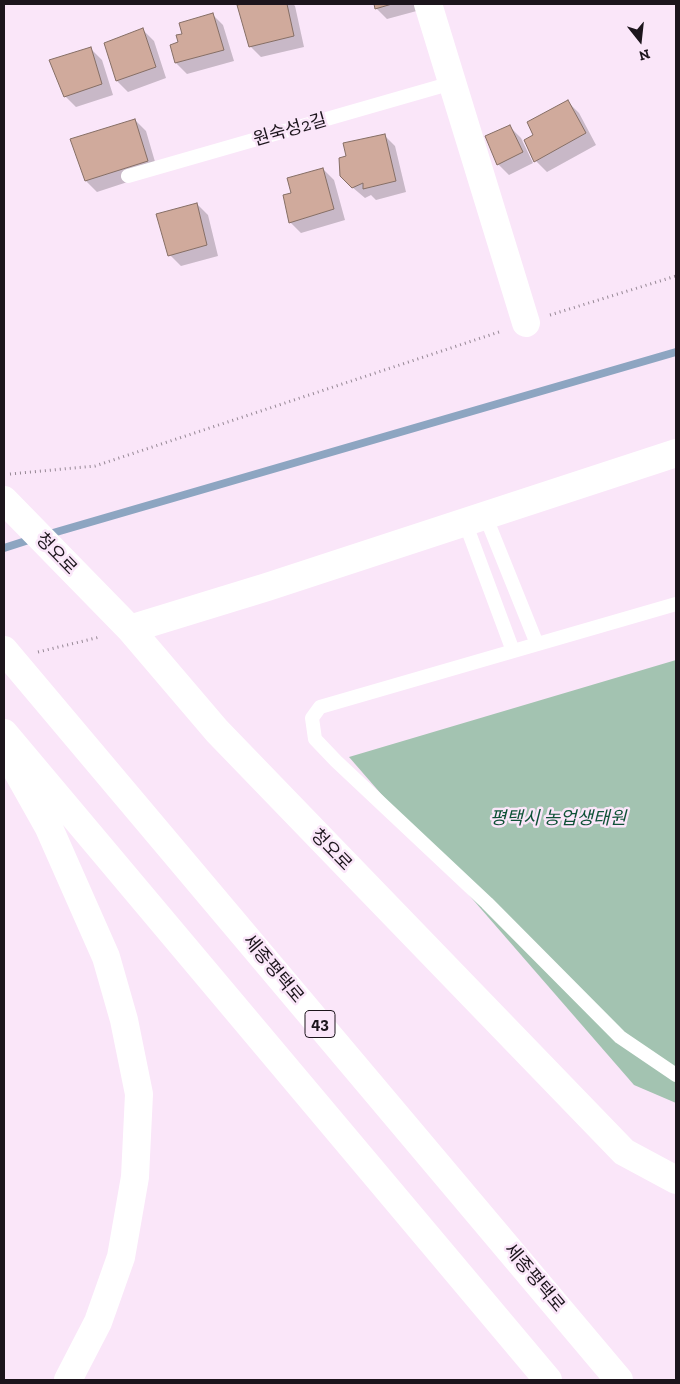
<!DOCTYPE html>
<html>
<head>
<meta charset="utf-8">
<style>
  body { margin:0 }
  #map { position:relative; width:680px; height:1384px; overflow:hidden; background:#fae6f9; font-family:"Zilla Slab",serif }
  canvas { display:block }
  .frame { position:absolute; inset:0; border:5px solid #1c151c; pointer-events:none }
  .north { position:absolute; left:615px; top:15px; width:50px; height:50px; -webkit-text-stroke:4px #fae6f9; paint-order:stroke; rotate:164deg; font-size:14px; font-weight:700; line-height:20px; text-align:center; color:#1c151c }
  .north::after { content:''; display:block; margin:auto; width:18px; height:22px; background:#1c151c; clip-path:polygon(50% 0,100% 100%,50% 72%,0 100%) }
</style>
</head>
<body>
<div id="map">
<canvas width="680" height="1384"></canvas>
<div class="frame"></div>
<div class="north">N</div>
</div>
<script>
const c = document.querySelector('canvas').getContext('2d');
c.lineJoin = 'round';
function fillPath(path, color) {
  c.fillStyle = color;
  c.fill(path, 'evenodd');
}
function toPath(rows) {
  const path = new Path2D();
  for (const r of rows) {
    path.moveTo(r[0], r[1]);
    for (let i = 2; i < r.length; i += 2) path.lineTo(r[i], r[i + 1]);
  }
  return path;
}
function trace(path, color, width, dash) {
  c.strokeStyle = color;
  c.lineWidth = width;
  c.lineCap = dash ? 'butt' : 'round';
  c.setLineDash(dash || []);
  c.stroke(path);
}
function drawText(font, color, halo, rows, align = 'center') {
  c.font = font + ' "Zilla Slab","Noto Sans KR",serif';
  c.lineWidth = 5;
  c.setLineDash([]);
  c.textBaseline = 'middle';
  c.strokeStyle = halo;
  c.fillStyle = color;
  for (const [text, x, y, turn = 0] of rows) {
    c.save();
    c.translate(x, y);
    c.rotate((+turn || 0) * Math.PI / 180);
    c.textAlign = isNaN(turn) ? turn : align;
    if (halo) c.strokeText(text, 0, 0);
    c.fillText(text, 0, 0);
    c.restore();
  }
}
fillPath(toPath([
  [676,660,676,1103,634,1085,349,757]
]), '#a3c3b1');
fillPath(toPath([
  [248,4,293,4,295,6,304,47,261,57,250,46,239,6],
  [375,4,422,4,424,9,387,19,376,8],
  [212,14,223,25,234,61,187,74,176,63,171,46,179,43,184,35],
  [143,30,154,41,166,78,128,92,117,81],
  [91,49,102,60,113,95,76,107,65,96],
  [568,102,579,113,596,145,547,172,536,161],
  [135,120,146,131,158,172,97,192,86,181,72,140],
  [510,127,521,138,533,163,509,175,498,164],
  [384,135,395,146,406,192,376,200,371,195,365,198,352,187],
  [323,169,334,180,345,220,301,233,290,222,293,194],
  [197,204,208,215,218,256,181,266,170,255]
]), '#0003');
trace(toPath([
  [46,535,676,352],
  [4,548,35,538]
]), '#8da5c1', 8);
const building = toPath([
  [243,4,287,4,294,36,249,47,237,5,243,4],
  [374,4,392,4,375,9,374,4],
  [213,13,224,50,175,63,170,45,178,42,176,35,182,34,179,23,213,13],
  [143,28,156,67,116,81,104,43,143,28],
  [91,47,102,84,64,97,49,60,91,47],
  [568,100,586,133,534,162,524,140,533,135,527,122,568,100],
  [135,119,148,161,85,181,70,139,135,119],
  [510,125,523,152,497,165,485,136,510,125],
  [385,134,396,181,363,189,363,183,352,188,340,176,339,158,346,156,343,143,385,134],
  [323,168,334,209,289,223,283,195,291,193,287,178,323,168],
  [197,203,207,245,168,256,156,214,197,203]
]);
fillPath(building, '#d0aa9c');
trace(building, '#856e65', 1);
trace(toPath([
  [550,315,676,276],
  [10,474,95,466,502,331],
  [38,652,100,637]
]), '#968895', 3, [1, 4]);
trace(toPath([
  [128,176,452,83],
  [485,515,537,644],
  [465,522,513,651],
  [676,604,320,707,312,718,315,739,336,761,487,903,620,1037,676,1075]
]), '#fff', 14);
trace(toPath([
  [428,4,526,323]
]), '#fff', 28);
trace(toPath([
  [4,500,130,629,217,731,624,1152,676,1180],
  [130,629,267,587,676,453]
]), '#fff', 28);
trace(toPath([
  [4,650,619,1380],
  [4,733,548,1380],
  [12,762,49,828,106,957,124,1020,139,1094,135,1177,121,1257,98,1322,68,1380]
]), '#fff', 28);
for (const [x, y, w] of [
  [320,1024,30]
]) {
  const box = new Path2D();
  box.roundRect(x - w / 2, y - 13.5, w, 27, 4);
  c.fillStyle = '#fae6f9';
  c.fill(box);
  trace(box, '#1c151c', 1);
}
drawText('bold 16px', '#1c151c', null, [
  ["43",320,1024]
]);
drawText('18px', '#1c151c', '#fae6f9', [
  ["원숙성2길",290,130,-16],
  ["청오로",56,554,46],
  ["청오로",331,850,46],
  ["세종평택로",273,969,50],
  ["세종평택로",534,1278,50]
]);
drawText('italic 18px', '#0e5136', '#fae6f9', [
  ["평택시 농업생태원",558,819]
]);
</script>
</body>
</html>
